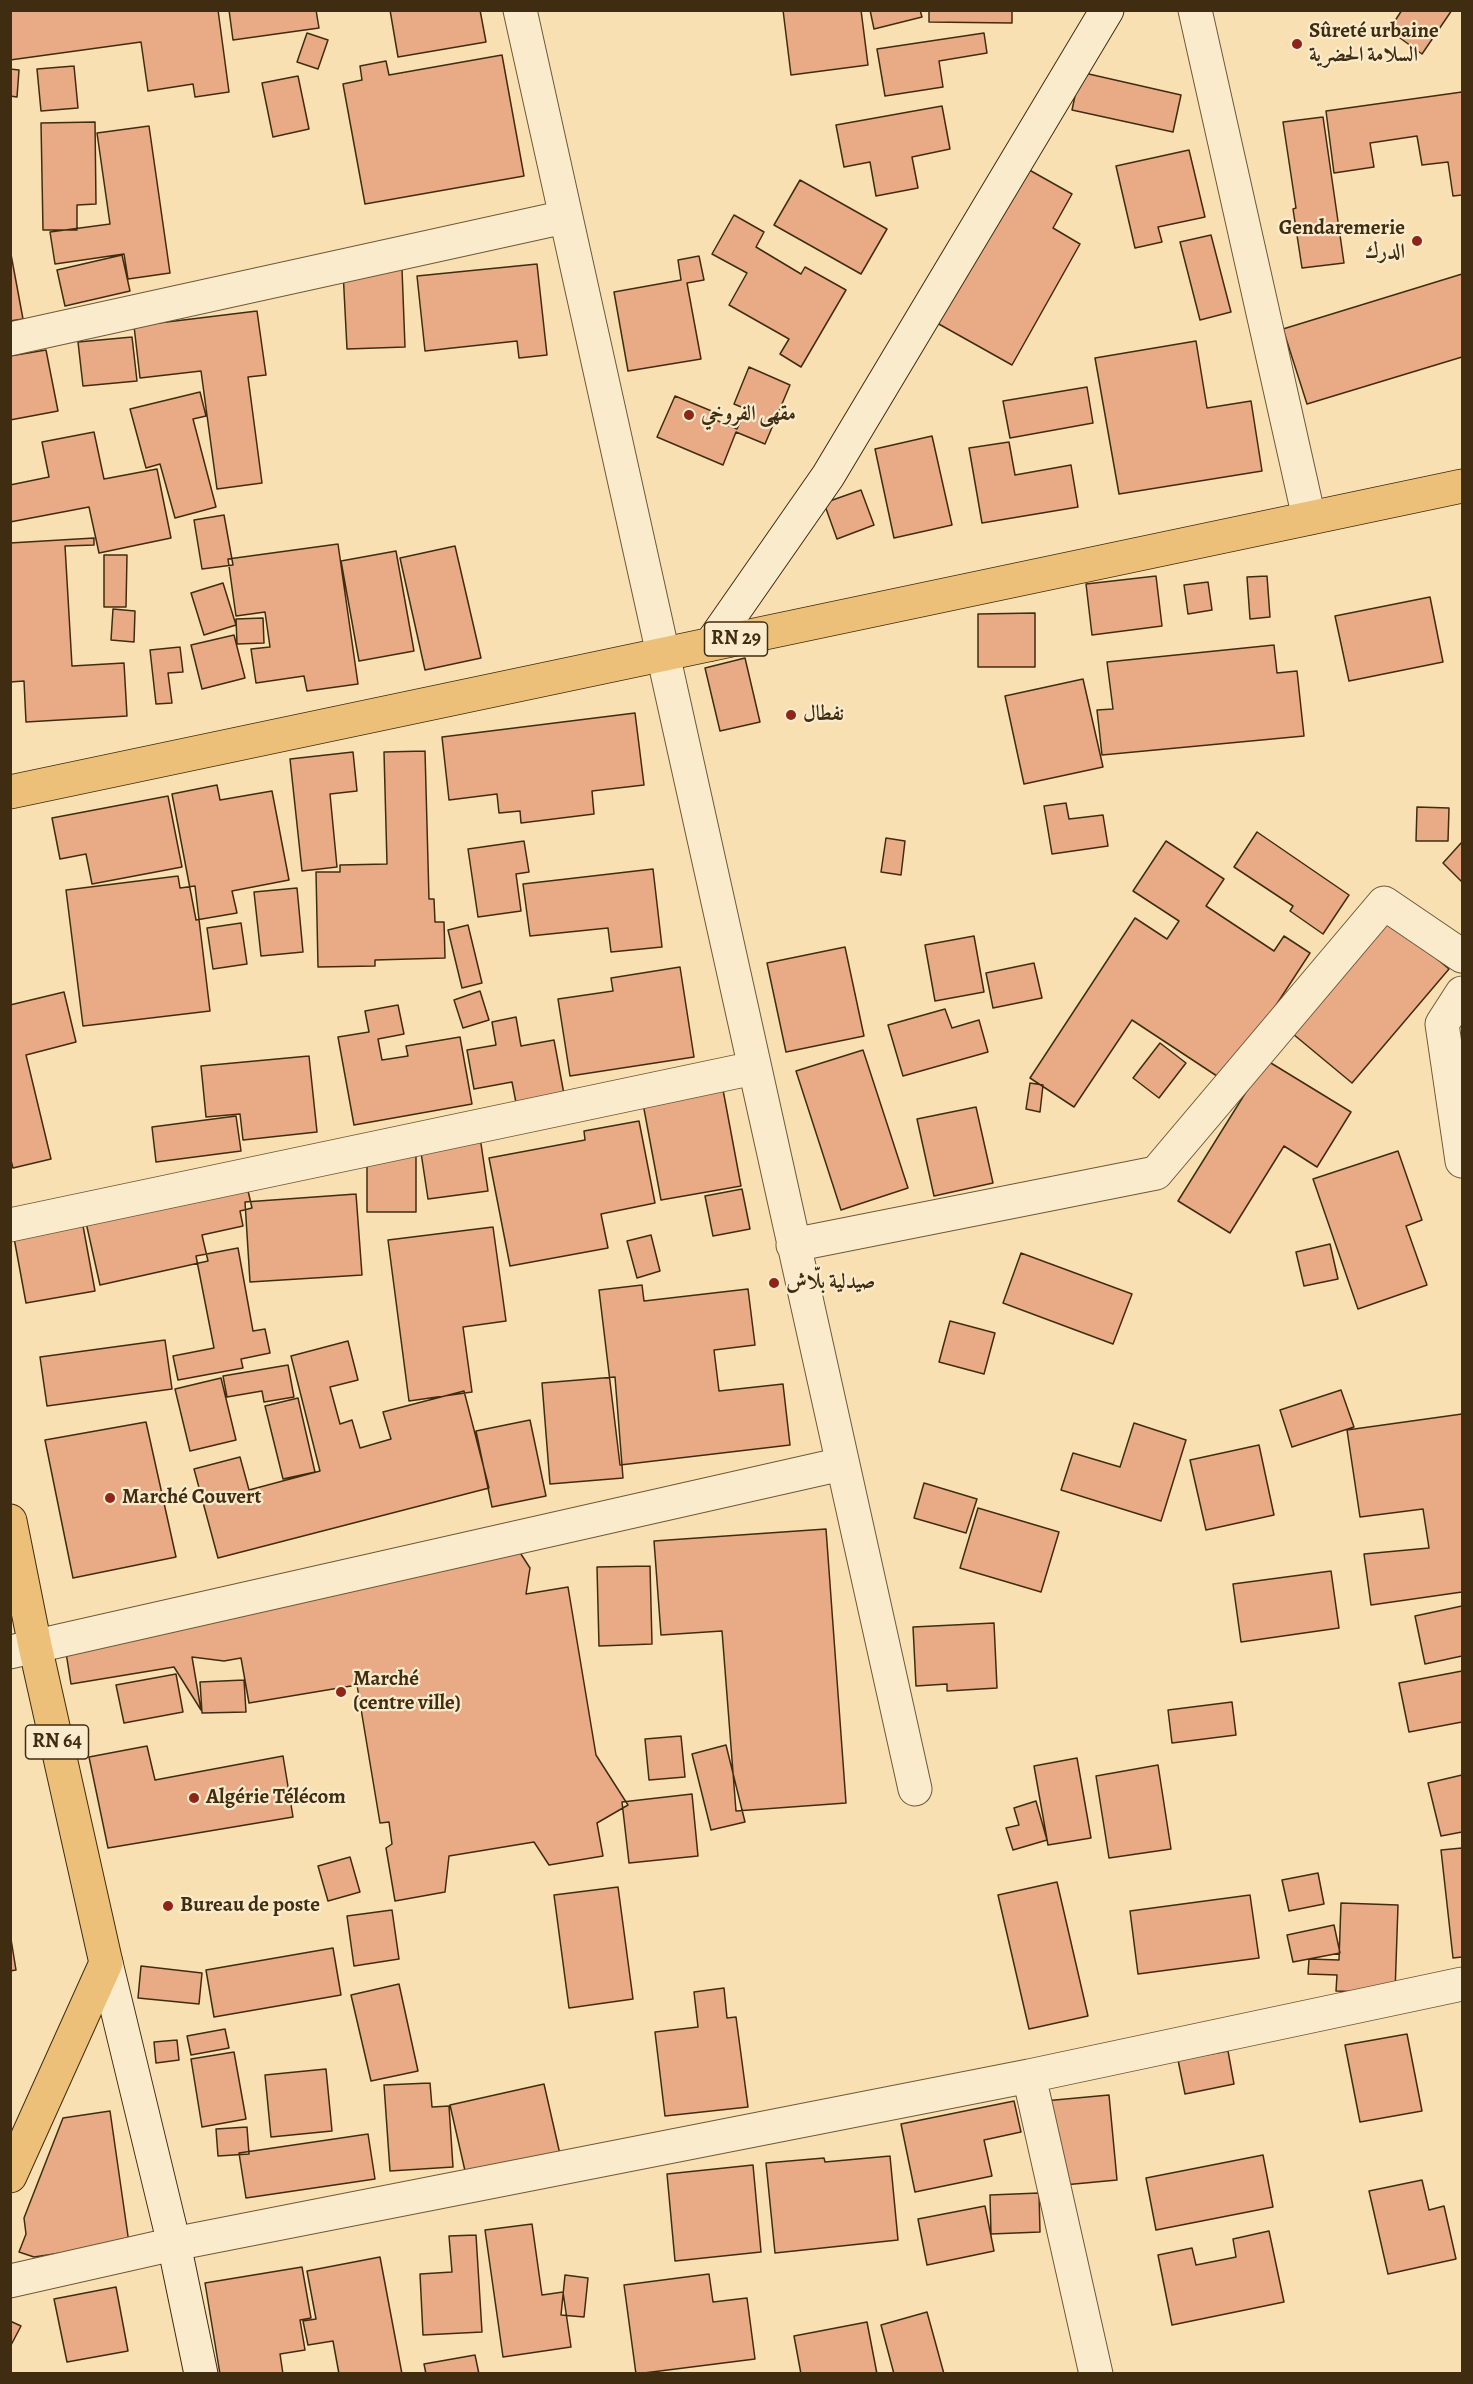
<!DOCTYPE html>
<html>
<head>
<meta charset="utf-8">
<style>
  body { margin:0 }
  #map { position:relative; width:1473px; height:2384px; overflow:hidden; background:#f8e0b2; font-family:Alegreya,serif }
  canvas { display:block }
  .frame { position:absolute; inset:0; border:12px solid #402c10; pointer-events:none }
</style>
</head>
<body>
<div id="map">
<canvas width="1473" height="2384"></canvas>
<div class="frame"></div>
</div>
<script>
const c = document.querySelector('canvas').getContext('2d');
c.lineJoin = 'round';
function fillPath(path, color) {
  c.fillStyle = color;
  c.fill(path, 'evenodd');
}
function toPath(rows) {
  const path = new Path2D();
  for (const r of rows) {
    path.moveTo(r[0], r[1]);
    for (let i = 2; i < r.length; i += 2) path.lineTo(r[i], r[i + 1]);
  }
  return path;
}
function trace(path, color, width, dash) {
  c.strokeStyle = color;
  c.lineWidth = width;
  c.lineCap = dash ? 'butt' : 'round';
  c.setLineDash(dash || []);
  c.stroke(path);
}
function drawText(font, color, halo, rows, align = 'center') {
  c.font = font + ' Alegreya,Amiri,serif';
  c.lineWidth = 4.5;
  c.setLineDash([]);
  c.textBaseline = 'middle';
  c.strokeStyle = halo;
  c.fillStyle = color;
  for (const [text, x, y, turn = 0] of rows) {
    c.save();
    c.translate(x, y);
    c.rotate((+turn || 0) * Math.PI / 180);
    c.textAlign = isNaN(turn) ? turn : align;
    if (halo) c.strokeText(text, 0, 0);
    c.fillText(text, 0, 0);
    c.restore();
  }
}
const building = toPath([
  [10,10,218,10,229,92,195,97,193,84,148,91,141,42,10,60,10,10],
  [229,10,316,10,319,28,233,40,229,10],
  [390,10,480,10,486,42,398,57,390,10],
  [783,10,861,10,868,65,791,75,783,10],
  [870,10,920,10,922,17,874,29,870,10],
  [929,10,1012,10,1012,23,929,22,929,10],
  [1402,10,1452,10,1422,54,1389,30,1402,10],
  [307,33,328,40,318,69,297,62,307,33],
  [984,33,987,53,939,61,943,87,885,96,877,49,984,33],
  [502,55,524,176,365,204,343,84,362,80,360,66,386,61,389,75,502,55],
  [74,66,78,108,41,111,37,69,74,66],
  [10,69,19,70,17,97,10,96,10,69],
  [1080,72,1181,95,1173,132,1072,110,1080,72],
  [298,76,309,129,273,137,262,83,298,76],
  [1462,92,1462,195,1453,196,1448,162,1422,165,1417,136,1370,143,1374,167,1334,173,1326,111,1462,92],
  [942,106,950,149,912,157,918,188,876,196,870,162,844,167,836,125,942,106],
  [1323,117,1344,263,1302,268,1293,209,1296,208,1283,122,1323,117],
  [95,122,96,204,77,205,77,230,43,230,41,123,95,122],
  [149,126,170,273,128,279,124,254,55,264,50,232,110,224,97,133,149,126],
  [1189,150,1205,217,1158,227,1162,242,1135,248,1116,166,1189,150],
  [1024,167,1072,194,1053,228,1080,244,1012,365,937,323,1024,167],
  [800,180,887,229,861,274,774,225,800,180],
  [734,215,764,232,756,247,801,274,805,267,846,290,801,367,780,354,789,339,729,305,747,273,712,254,734,215],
  [1211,235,1231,312,1200,320,1180,242,1211,235],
  [10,249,23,319,10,321,10,249],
  [122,255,130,291,65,306,57,270,122,255],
  [699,256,704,280,687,283,701,359,628,371,614,292,681,280,678,260,699,256],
  [537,264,547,355,519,358,517,341,425,351,417,276,537,264],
  [402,269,405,347,347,349,343,271,402,269],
  [1462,274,1462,357,1307,404,1283,329,1462,274],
  [257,311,266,375,248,377,262,483,217,489,201,371,140,378,134,326,257,311],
  [132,337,137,381,83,386,78,342,132,337],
  [1196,341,1207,408,1251,401,1262,471,1119,494,1095,358,1196,341],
  [46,350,58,411,10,420,10,356,46,350],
  [749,367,790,385,765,444,736,432,723,465,657,437,675,396,714,412,711,418,737,429,746,409,734,404,749,367],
  [1087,387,1093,423,1010,438,1003,401,1087,387],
  [200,392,206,416,193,419,216,507,175,518,160,464,146,468,130,409,200,392],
  [94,432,104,479,157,469,171,538,99,553,89,507,10,522,10,485,49,477,42,442,94,432],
  [932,436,952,525,894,538,875,449,932,436],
  [1009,442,1015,475,1071,465,1078,507,982,523,969,448,1009,442],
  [861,490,874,525,837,539,824,503,861,490],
  [224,515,233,565,202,569,194,520,224,515],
  [94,538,94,545,65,546,72,666,124,663,127,716,26,722,24,681,10,682,10,543,94,538],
  [338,544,358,684,307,691,304,676,256,683,251,649,270,647,265,612,236,616,228,559,338,544],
  [455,546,481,658,425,670,400,558,455,546],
  [396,551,414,651,359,661,341,561,396,551],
  [104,555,127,555,126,607,104,607,104,555],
  [1156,576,1162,626,1092,635,1086,584,1156,576],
  [1267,576,1270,617,1250,619,1247,577,1267,576],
  [1208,582,1212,610,1188,614,1184,585,1208,582],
  [223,583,236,625,204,635,191,593,223,583],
  [1430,597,1443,662,1349,681,1335,616,1430,597],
  [113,609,135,611,134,642,111,640,113,609],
  [1035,613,1035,667,978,667,978,614,1035,613],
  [263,618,264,643,237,644,236,619,263,618],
  [234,635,245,678,202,689,191,645,234,635],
  [1274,645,1277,673,1297,671,1304,736,1102,755,1097,710,1113,709,1107,662,1274,645],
  [180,647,183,672,168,673,172,703,156,704,150,650,180,647],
  [745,658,760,722,720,731,705,668,745,658],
  [1083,679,1103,767,1024,784,1005,696,1083,679],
  [635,713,644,785,592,791,594,814,521,823,520,811,499,813,497,794,449,800,442,737,635,713],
  [425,751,429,899,434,899,435,922,444,922,445,958,375,960,375,966,318,967,316,872,340,872,340,865,387,864,384,752,425,751],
  [353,752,357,791,330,794,337,867,302,871,290,759,353,752],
  [217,785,220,800,272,791,289,880,232,891,237,913,196,920,172,794,217,785],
  [168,796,182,867,92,884,86,854,60,859,52,818,168,796],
  [1066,803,1069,819,1103,815,1108,846,1052,854,1044,806,1066,803],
  [1417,807,1449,808,1448,841,1416,841,1417,807],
  [1257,832,1349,895,1323,934,1290,911,1293,906,1234,867,1257,832],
  [886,838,905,841,901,875,881,872,886,838],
  [524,841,529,872,516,874,521,911,478,917,468,849,524,841],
  [1166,841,1224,879,1206,906,1274,951,1284,936,1310,953,1226,1082,1132,1020,1074,1107,1030,1078,1135,918,1167,939,1179,921,1133,891,1166,841],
  [1462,842,1462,882,1443,863,1462,842],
  [653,869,662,947,611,952,608,928,530,936,523,884,653,869],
  [178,876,180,888,195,886,210,1011,83,1026,66,890,178,876],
  [297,888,303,952,261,956,254,892,297,888],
  [1384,914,1449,969,1352,1083,1287,1029,1384,914],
  [241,923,247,964,213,969,207,928,241,923],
  [468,925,482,983,462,988,448,930,468,925],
  [974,936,984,992,935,1001,925,945,974,936],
  [845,947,864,1036,786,1052,767,963,845,947],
  [1034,963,1042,998,993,1008,986,973,1034,963],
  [680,967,694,1057,570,1076,558,999,613,991,611,978,680,967],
  [480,991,489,1020,463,1028,454,1000,480,991],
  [64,992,76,1042,26,1055,51,1159,13,1168,10,1157,10,1005,64,992],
  [398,1005,404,1034,378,1039,382,1060,408,1056,406,1046,460,1037,472,1104,354,1125,338,1037,369,1032,365,1011,398,1005],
  [945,1009,952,1028,979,1020,988,1052,903,1076,888,1025,945,1009],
  [516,1017,521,1046,554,1040,566,1105,518,1113,512,1082,474,1089,467,1050,496,1045,492,1022,516,1017],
  [1160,1043,1186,1063,1159,1098,1133,1078,1160,1043],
  [863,1050,908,1188,841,1210,796,1071,863,1050],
  [309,1056,317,1132,243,1140,240,1114,206,1117,201,1066,309,1056],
  [1266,1060,1351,1112,1317,1167,1284,1146,1230,1233,1178,1201,1266,1060],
  [721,1079,741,1186,661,1200,641,1093,721,1079],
  [1030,1083,1043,1085,1040,1112,1026,1109,1030,1083],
  [976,1107,993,1183,934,1196,917,1119,976,1107],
  [236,1116,241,1151,156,1162,152,1127,236,1116],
  [639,1121,655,1203,601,1214,608,1248,510,1266,489,1158,585,1140,584,1131,639,1121],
  [480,1137,488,1191,428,1199,420,1146,480,1137],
  [1398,1151,1422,1220,1406,1226,1427,1285,1358,1309,1313,1179,1398,1151],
  [367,1154,416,1155,416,1212,367,1212,367,1154],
  [246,1182,252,1208,240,1211,243,1226,202,1235,208,1261,100,1285,85,1218,246,1182],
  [742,1189,750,1229,713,1236,705,1196,742,1189],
  [356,1194,362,1275,250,1282,245,1202,356,1194],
  [81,1215,95,1291,26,1303,12,1227,81,1215],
  [493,1227,506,1321,463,1327,472,1392,409,1401,388,1240,493,1227],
  [651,1235,660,1271,637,1278,627,1241,651,1235],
  [1330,1244,1338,1279,1304,1286,1296,1252,1330,1244],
  [238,1248,253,1331,265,1329,270,1353,241,1359,243,1368,178,1380,173,1356,214,1348,196,1256,238,1248],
  [1021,1253,1132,1294,1113,1344,1003,1303,1021,1253],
  [642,1285,644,1301,748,1289,755,1345,714,1350,719,1391,783,1384,790,1445,620,1465,599,1290,642,1285],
  [950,1321,995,1333,984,1374,939,1362,950,1321],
  [165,1340,172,1389,47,1406,40,1357,165,1340],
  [348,1341,358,1380,330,1387,340,1424,352,1420,360,1448,391,1439,383,1412,464,1391,489,1488,218,1558,194,1469,240,1457,249,1490,320,1471,291,1356,348,1341],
  [288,1365,294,1397,264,1402,262,1391,227,1397,223,1376,288,1365],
  [615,1377,623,1478,550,1484,542,1383,615,1377],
  [221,1378,236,1440,190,1451,175,1389,221,1378],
  [1341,1390,1354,1427,1292,1447,1280,1410,1341,1390],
  [298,1398,315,1472,283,1479,265,1406,298,1398],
  [1462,1414,1462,1592,1371,1605,1364,1554,1429,1548,1423,1509,1360,1517,1347,1430,1462,1414],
  [530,1420,546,1496,492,1507,476,1431,530,1420],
  [146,1422,176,1557,73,1578,45,1440,146,1422],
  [1134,1423,1186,1440,1161,1521,1061,1490,1073,1453,1120,1467,1134,1423],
  [1259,1445,1274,1515,1206,1530,1190,1460,1259,1445],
  [924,1483,977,1499,966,1533,914,1518,924,1483],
  [978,1508,1059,1532,1041,1592,960,1568,978,1508],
  [826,1529,846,1803,736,1811,722,1631,661,1635,654,1541,826,1529],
  [519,1551,530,1568,526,1594,568,1587,596,1755,628,1805,597,1823,603,1856,549,1865,534,1842,449,1856,445,1892,395,1901,386,1848,392,1844,389,1822,380,1823,357,1685,249,1703,241,1658,224,1661,192,1657,201,1710,174,1667,71,1684,64,1640,519,1551],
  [650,1566,652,1644,599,1646,597,1567,650,1566],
  [1331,1571,1339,1628,1241,1642,1233,1584,1331,1571],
  [1462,1606,1462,1656,1425,1664,1415,1616,1462,1606],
  [994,1623,997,1688,947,1691,947,1684,916,1686,913,1627,994,1623],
  [1462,1671,1462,1722,1409,1732,1399,1683,1462,1671],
  [176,1674,183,1712,124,1723,116,1685,176,1674],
  [244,1680,246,1712,202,1713,200,1682,244,1680],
  [1232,1702,1236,1735,1172,1743,1168,1710,1232,1702],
  [681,1736,685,1777,649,1780,645,1739,681,1736],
  [726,1745,745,1822,711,1830,692,1754,726,1745],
  [147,1746,155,1780,283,1756,293,1817,108,1848,89,1757,147,1746],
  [1077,1758,1091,1838,1048,1845,1034,1766,1077,1758],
  [1158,1765,1171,1849,1109,1858,1096,1776,1158,1765],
  [1462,1775,1462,1832,1441,1836,1428,1783,1462,1775],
  [692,1794,698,1856,629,1863,622,1802,692,1794],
  [1036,1801,1047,1840,1013,1850,1006,1828,1019,1825,1014,1808,1036,1801],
  [1462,1848,1462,1957,1453,1958,1441,1850,1462,1848],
  [350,1857,360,1892,328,1901,318,1866,350,1857],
  [1318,1873,1324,1904,1289,1911,1282,1880,1318,1873],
  [1057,1882,1088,2016,1029,2029,998,1895,1057,1882],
  [618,1887,633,1999,569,2008,554,1895,618,1887],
  [1250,1895,1259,1958,1138,1974,1130,1911,1250,1895],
  [1341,1903,1398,1905,1395,1993,1336,1991,1337,1975,1308,1974,1309,1959,1339,1960,1341,1903],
  [392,1910,399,1959,354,1966,347,1916,392,1910],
  [1334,1925,1340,1953,1293,1962,1287,1935,1334,1925],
  [10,1933,16,1970,10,1971,10,1933],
  [333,1948,341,1995,214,2017,206,1970,333,1948],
  [141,1966,202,1973,199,2004,138,1998,141,1966],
  [399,1984,418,2071,371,2081,351,1995,399,1984],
  [724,1988,727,2018,736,2017,748,2107,665,2116,655,2032,698,2027,694,1992,724,1988],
  [225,2029,229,2048,191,2055,187,2036,225,2029],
  [1407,2034,1422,2111,1360,2122,1345,2045,1407,2034],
  [177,2040,179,2060,156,2063,154,2042,177,2040],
  [1228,2051,1234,2084,1185,2094,1178,2060,1228,2051],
  [234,2052,246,2119,202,2127,191,2059,234,2052],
  [326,2069,332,2131,271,2137,265,2075,326,2069],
  [430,2083,432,2107,449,2106,453,2167,390,2171,384,2085,430,2083],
  [544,2084,562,2163,468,2184,450,2105,544,2084],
  [1109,2095,1117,2180,1053,2186,1044,2101,1109,2095],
  [1014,2101,1021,2132,984,2140,992,2176,915,2192,901,2124,1014,2101],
  [110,2111,130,2250,101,2247,34,2257,19,2252,26,2234,24,2218,63,2118,110,2111],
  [247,2127,249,2154,218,2156,216,2129,247,2127],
  [368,2134,375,2179,246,2198,239,2153,368,2134],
  [1263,2155,1273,2207,1156,2230,1146,2178,1263,2155],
  [890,2156,898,2240,775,2253,766,2163,824,2158,825,2162,890,2156],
  [753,2165,761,2252,675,2261,667,2174,753,2165],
  [1422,2180,1429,2210,1444,2206,1456,2259,1388,2274,1369,2191,1422,2180],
  [1039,2193,1040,2232,991,2234,990,2195,1039,2193],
  [985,2206,994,2251,927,2265,918,2219,985,2206],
  [532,2224,542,2295,563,2292,571,2347,503,2357,485,2230,532,2224],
  [1269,2231,1284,2302,1172,2325,1158,2255,1192,2248,1196,2265,1236,2257,1233,2239,1269,2231],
  [476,2235,482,2332,423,2335,420,2274,452,2272,449,2236,476,2235],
  [380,2257,402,2374,339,2374,333,2341,308,2345,303,2321,316,2319,307,2271,380,2257],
  [302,2267,311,2318,300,2320,305,2350,280,2354,283,2374,220,2374,205,2283,302,2267],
  [709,2274,713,2302,747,2298,755,2359,636,2374,624,2285,709,2274],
  [565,2275,588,2278,584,2317,561,2315,565,2275],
  [116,2287,128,2351,67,2362,54,2299,116,2287],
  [927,2312,944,2374,894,2374,881,2325,927,2312],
  [10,2321,21,2326,10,2347,10,2321],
  [867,2322,877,2374,801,2374,794,2336,867,2322],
  [475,2355,479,2374,426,2374,424,2364,475,2355]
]);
fillPath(building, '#e9ab86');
trace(building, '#402c10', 1.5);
const street = toPath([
  [520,10,915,1789],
  [1195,10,1309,518],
  [10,339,565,217],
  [1462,993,1442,1024,1462,1161],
  [10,1225,754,1068],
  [793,1245,1156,1173,1384,903,1462,956],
  [10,1652,842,1464],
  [10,2281,174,2244,1029,2076],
  [1096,2374,1029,2076,1462,1984]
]);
const secondary = toPath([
  [711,644,828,476,1107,10],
  [106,1963,174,2244,201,2374]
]);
const primary = toPath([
  [10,792,1462,486],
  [10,1521,35,1646,106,1963,10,2176]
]);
trace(street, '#6e5938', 35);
trace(secondary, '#402c10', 35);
trace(primary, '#402c10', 35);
trace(street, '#faebcd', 33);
trace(secondary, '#faebcd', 33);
trace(primary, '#ecc079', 33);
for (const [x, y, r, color] of [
  [1297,44,6,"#8f2418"],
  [1417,241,6,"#8f2418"],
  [689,415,6,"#8f2418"],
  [791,715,6,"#8f2418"],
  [774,1283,6,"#8f2418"],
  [110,1498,6,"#8f2418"],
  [341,1692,6,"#8f2418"],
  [194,1798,6,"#8f2418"],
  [168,1906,6,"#8f2418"]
]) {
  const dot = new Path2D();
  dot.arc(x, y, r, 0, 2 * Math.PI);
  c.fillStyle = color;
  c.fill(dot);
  trace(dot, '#faebcd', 2);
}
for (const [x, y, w] of [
  [736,639,63],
  [57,1742,63]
]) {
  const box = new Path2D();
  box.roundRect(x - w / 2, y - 17, w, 34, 4.5);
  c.fillStyle = '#faebcd';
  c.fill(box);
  trace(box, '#402c10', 1.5);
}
drawText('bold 20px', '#402c10', null, [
  ["RN 29",736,639],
  ["RN 64",57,1742]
]);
drawText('bold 21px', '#402c10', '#faebcd', [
  ["Sûreté urbaine",1309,32],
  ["السلامة الحضرية",1309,56],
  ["Gendaremerie",1405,229,"right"],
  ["الدرك",1405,253,"right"],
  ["مقهى الفروخي",701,415],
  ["نفطال",803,715],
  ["صيدلية بلّاش",786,1283],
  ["Marché Couvert",122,1498],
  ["Marché",353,1680],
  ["(centre ville)",353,1704],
  ["Algérie Télécom",206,1798],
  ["Bureau de poste",180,1906]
], 'left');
</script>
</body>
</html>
